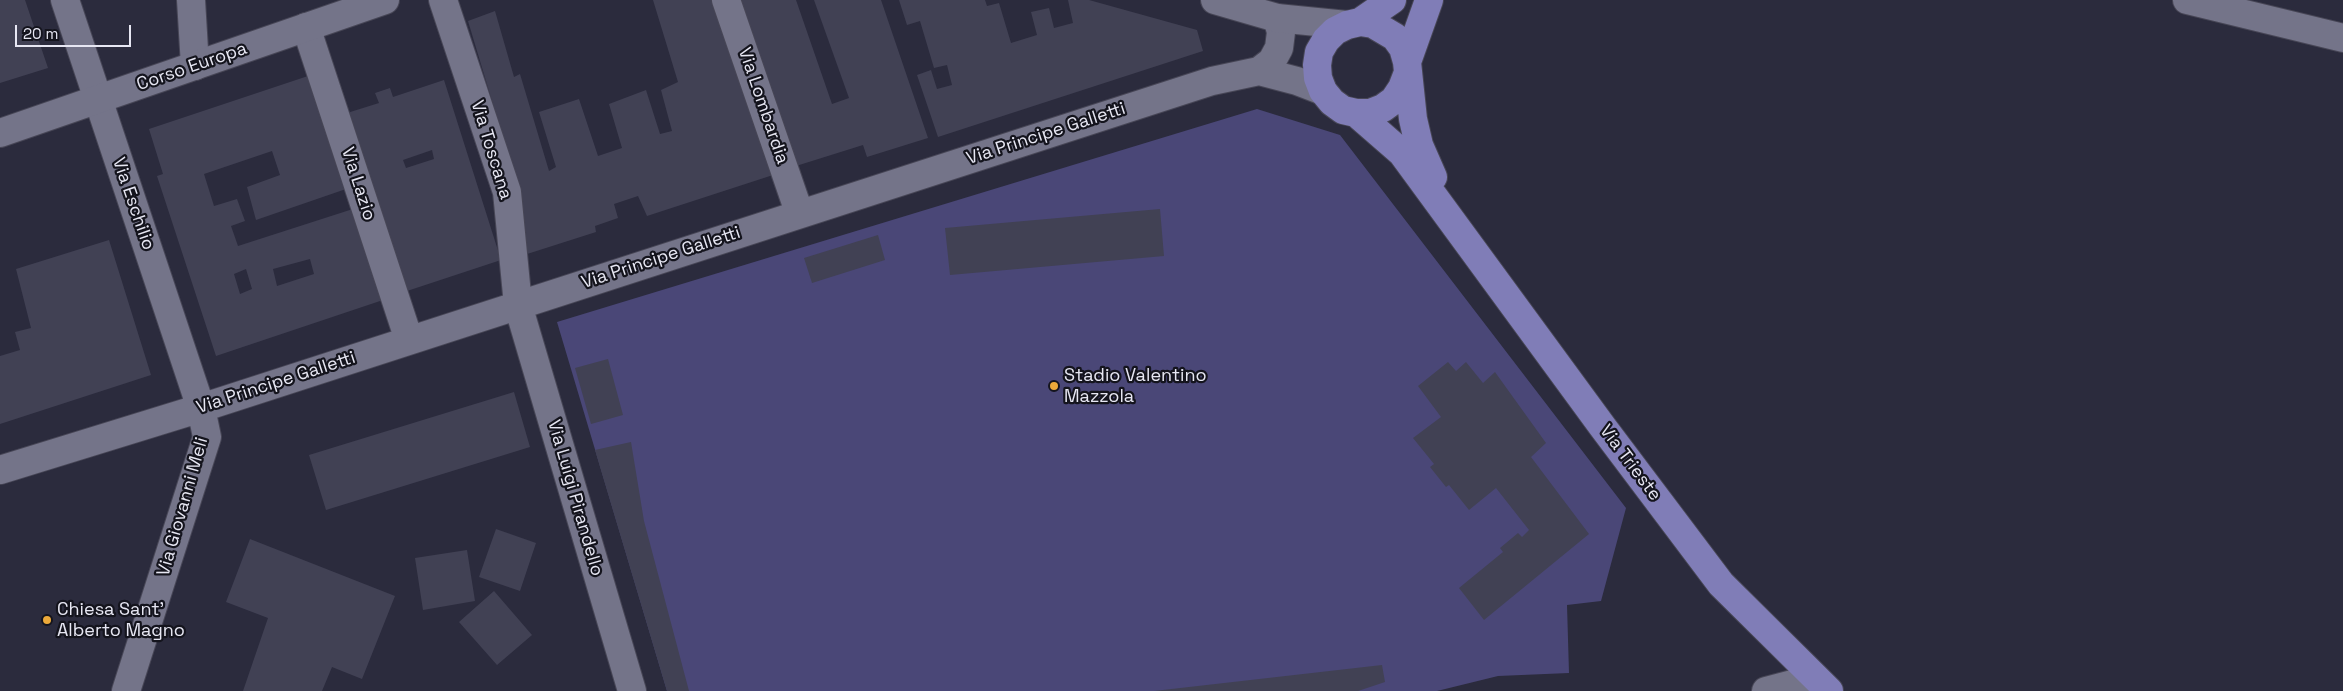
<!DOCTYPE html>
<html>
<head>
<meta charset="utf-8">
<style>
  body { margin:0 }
  #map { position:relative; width:2343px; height:691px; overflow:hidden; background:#2b2b3d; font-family:"Space Grotesk",sans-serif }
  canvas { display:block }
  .scale { position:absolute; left:15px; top:25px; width:116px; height:22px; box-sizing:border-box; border:2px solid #e7e7f3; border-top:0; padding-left:6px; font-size:15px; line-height:18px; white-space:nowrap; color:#e7e7f3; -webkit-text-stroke:4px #14141d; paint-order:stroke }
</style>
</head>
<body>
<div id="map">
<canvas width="2343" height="691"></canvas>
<div class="scale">20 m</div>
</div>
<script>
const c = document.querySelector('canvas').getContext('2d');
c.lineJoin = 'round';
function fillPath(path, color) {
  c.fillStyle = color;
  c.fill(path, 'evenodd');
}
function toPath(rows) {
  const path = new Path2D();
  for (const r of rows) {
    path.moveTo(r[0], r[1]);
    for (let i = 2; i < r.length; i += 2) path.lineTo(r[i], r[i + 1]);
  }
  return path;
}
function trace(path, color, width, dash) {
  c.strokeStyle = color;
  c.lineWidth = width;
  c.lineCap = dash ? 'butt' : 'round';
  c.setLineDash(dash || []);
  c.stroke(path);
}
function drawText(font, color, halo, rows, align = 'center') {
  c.font = font + ' "Space Grotesk",sans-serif';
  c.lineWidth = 4.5;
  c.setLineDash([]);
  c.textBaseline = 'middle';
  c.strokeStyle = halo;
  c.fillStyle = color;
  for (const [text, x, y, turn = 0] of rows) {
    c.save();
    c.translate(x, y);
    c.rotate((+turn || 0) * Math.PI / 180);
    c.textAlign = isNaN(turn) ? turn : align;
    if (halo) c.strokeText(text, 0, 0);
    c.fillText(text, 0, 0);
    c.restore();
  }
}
fillPath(toPath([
  [1257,109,1340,135,1626,508,1601,601,1567,605,1569,673,1498,676,1437,691,667,691,557,322]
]), '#4a4777');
fillPath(toPath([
  [0,0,25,0,48,68,0,83],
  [653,0,716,0,773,175,647,216,638,196,614,204,618,218,595,226,596,232,524,255,517,184,468,21,495,11,514,77,520,74,549,171,556,167,539,112,579,99,598,156,622,148,609,104,646,90,660,134,672,131,661,90,678,82],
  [741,0,796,0,832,104,849,98,814,0,881,0,928,138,867,157,863,145,796,166],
  [899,0,985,0,987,6,999,3,1011,43,1037,35,1031,12,1049,8,1054,28,1073,23,1068,0,1089,0,1197,30,1203,51,938,137,917,75,931,70,937,89,952,85,947,65,934,68,920,21,907,25],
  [308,76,346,189,256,220,247,187,280,175,272,151,204,174,214,206,237,199,245,221,231,226,238,246,356,208,386,299,216,356,157,176,163,174,149,129],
  [310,259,314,274,277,286,273,269],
  [246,269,252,289,240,294,234,274],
  [444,80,501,260,404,292,347,113,379,103,375,93,390,88,393,97],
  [432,150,434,159,406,168,403,160],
  [1160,209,1164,256,950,275,945,228],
  [878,235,885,260,812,283,804,258],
  [109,240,151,375,0,424,0,356,20,350,15,332,31,328,16,269],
  [608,359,623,415,591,424,575,368],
  [1448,362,1456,371,1466,362,1483,383,1495,372,1546,443,1531,457,1589,534,1484,620,1459,588,1503,552,1500,548,1518,533,1522,537,1529,530,1496,488,1469,510,1449,485,1446,487,1430,467,1434,464,1413,438,1441,417,1418,386],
  [514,392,530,447,326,510,309,455],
  [631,442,644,521,689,691,667,691,595,450],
  [496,529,536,543,520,591,479,577],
  [250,539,395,596,362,679,332,667,322,691,243,691,268,618,226,602],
  [467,550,475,601,423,610,415,558],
  [494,591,532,635,497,665,459,622],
  [1382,665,1385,682,1358,691,1154,691]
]), '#414154');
const minor = toPath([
  [65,0,201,408,207,437,126,691],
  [191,0,195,66],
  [443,0,507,192,518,305,632,691],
  [726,0,799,212],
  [2187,0,2343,38],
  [306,27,409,340],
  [1259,71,1272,61,1279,48,1281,32,1277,18],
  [0,470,201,408,1212,81,1259,71,1297,81,1323,91],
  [1766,691,1815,678]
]);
const tertiary = toPath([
  [1215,0,1277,18,1347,25],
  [0,133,385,0]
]);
const primary = toPath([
  [1360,22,1392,0],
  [1407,62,1429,0],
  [1407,75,1402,88,1394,100,1383,108,1370,113,1356,113,1343,110,1332,102,1323,91,1318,78,1317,65,1319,52,1326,40,1335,31,1347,25,1360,22,1373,24,1395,37,1403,48,1407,62,1413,119,1419,145,1433,177],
  [1356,113,1402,153,1602,426,1721,584,1829,691]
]);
trace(minor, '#474656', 30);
trace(tertiary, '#474656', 30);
trace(primary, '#474656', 30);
trace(minor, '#747489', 28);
trace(tertiary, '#747489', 28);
trace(primary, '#807db7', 28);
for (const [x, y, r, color] of [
  [1054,386,5,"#eca93a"],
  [47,620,5,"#eca93a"]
]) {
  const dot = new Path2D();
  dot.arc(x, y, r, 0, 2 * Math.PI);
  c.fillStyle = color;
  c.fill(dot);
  trace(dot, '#14141d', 2);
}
drawText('18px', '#e7e7f3', '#14141d', [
  ["Corso Europa",192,67,-19],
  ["Via Lombardia",763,106,71],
  ["Via Principe Galletti",1046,134,-18],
  ["Via Toscana",491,150,73],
  ["Via Lazio",358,184,72],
  ["Via Eschilio",133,204,71],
  ["Via Principe Galletti",661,258,-18],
  ["Via Principe Galletti",276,383,-18],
  ["Via Trieste",1630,463,53],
  ["Via Luigi Pirandello",575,498,74],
  ["Via Giovanni Meli",183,507,-74]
]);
drawText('18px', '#e7e7f3', '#14141d', [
  ["Stadio Valentino",1064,376],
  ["Mazzola",1064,397],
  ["Chiesa Sant'",57,610],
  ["Alberto Magno",57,631]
], 'left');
</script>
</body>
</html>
